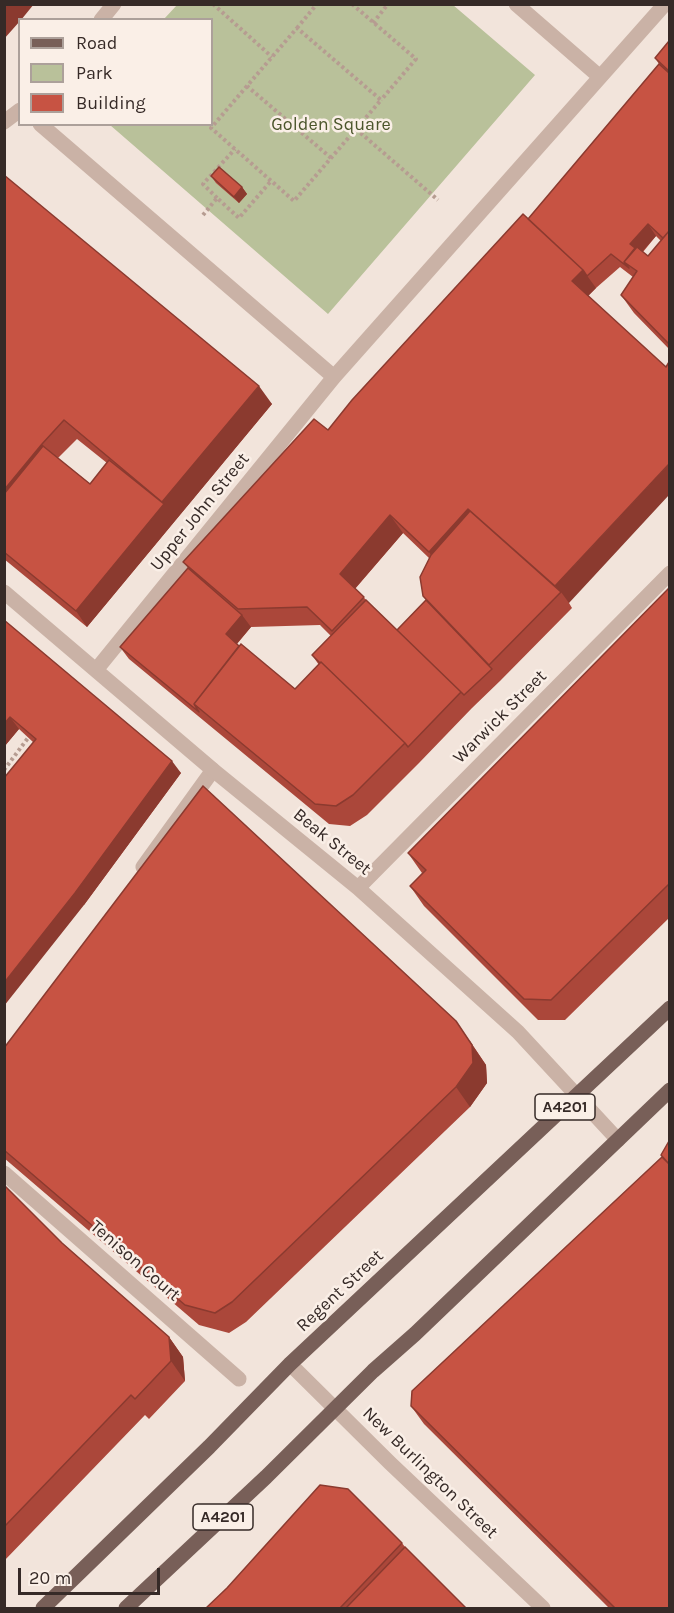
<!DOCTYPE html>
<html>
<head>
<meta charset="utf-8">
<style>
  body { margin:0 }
  #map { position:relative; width:674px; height:1613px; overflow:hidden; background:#f2e4db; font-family:Karla,sans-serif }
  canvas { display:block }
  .frame { position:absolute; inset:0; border:6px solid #362a27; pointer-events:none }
  .legend { position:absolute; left:18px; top:18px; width:195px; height:108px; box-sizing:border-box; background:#faefe7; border:2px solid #aca09a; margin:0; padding:8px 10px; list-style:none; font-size:18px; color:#362a27 }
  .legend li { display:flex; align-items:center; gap:12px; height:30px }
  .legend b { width:30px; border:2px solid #aca09a }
  .scale { position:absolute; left:18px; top:1568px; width:142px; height:27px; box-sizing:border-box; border:3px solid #362a27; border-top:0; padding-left:8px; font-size:18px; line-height:21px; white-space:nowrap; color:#362a27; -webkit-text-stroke:4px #faefe7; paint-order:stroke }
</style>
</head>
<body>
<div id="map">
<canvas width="674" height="1613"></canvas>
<div class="frame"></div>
<ul class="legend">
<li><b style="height:8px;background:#785f58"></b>Road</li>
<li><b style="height:16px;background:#b9c19a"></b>Park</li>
<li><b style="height:16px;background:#c75343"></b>Building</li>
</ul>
<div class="scale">20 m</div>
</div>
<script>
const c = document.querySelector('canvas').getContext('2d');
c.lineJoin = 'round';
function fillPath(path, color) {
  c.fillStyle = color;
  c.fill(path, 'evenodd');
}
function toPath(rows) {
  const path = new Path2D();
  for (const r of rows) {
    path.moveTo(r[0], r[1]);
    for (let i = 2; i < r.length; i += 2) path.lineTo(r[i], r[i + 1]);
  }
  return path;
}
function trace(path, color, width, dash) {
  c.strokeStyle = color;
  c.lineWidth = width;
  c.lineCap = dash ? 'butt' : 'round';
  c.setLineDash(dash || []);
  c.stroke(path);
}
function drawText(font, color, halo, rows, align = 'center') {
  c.font = font + ' Karla,sans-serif';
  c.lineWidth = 5;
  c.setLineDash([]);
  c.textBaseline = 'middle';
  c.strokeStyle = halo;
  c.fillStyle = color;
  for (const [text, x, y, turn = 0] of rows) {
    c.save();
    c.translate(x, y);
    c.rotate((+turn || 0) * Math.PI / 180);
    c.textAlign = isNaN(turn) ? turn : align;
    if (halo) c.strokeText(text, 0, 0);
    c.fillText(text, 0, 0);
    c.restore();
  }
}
fillPath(toPath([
  [177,5,453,5,535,75,328,314,110,125,212,124,212,20,164,19]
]), '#b9c19a');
trace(toPath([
  [213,4,272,57],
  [352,4,416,59,381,100],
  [373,23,388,4],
  [297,28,317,4],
  [247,86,211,128,294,201,331,158,381,100,297,28,247,86,331,158],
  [356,129,438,200],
  [217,198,203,184,235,149],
  [203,215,217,198,239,218,271,181],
  [4,770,28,738]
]), '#b69c91', 4, [3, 3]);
trace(toPath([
  [143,867,213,770],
  [4,1173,239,1379]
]), '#cab2a6', 15);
trace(toPath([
  [516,4,600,77],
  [101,20,114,4],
  [4,122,20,110],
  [40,124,334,377],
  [4,592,213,770,358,888,518,1032,618,1140],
  [96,670,334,377,665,4],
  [358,888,670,573],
  [290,1364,390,1463,543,1608]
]), '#cab2a6', 15);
trace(toPath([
  [43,1608,209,1447,290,1364,670,1008],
  [126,1608,266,1477,373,1371,415,1334,670,1090]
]), '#785f58', 15);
fillPath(toPath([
  [669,41,669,349,634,313,621,295,633,277,620,267,596,288,588,296,569,603,572,608,500,681,472,708,419,763,367,815,350,826,329,824,129,659,120,647,188,568,183,562,328,430,528,219,659,64,655,58],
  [656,236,661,241,648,256,643,252],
  [403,533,429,558,423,596,426,600,397,630,355,589],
  [320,625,331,636,312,655,319,665,295,689,237,644,251,627],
  [4,175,272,404,87,627,4,559],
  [77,439,107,463,90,484,58,458],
  [211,176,242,187,247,194,239,203,216,183],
  [669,588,669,918,565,1020,538,1020,424,906,410,886,422,873,408,853],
  [4,620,181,773,84,905,33,742,19,729,4,747],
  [470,1041,486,1065,487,1083,470,1107,246,1322,229,1333,199,1325,4,1158,4,1048],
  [669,1141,669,1608,609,1608,424,1424,411,1406,662,1157],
  [4,1185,62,1243,169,1337,183,1357,185,1381,149,1419,145,1415,4,1561],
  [402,1543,405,1547,466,1608,206,1608]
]), '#ab473a');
fillPath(toPath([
  [6,4,34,4,21,20,20,20,20,21,4,39,4,6],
  [242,187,247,194,239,203,234,197],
  [648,224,656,236,641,253,630,244],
  [583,270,596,288,585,299,572,281],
  [259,386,272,404,87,627,76,611,164,504,162,502],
  [42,444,55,462,4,523,4,490],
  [669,464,669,495,569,603,561,592,555,586],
  [468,509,481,527,442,570,429,552],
  [390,515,403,533,352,592,340,574],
  [242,615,251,627,234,647,226,634],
  [10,717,19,729,4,747,4,724],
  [172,761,181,773,84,905,4,1006,4,983],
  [456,1021,486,1065,487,1083,470,1107,456,1087],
  [169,1337,183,1357,185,1381,171,1361]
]), '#8b3a2f');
const building = toPath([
  [669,41,669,71,655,58,669,41],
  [659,64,669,73,669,231,663,238,648,224,630,244,635,248,624,262,629,268,611,254,587,276,583,270,528,219,659,64],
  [219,167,242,187,234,197,211,176,219,167],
  [4,175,259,386,162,502,64,420,42,444,4,490,4,175],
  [523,214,583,270,572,281,666,367,669,362,669,464,555,586,468,509,429,552,390,515,340,574,364,597,332,631,307,607,238,609,183,562,314,419,328,430,352,400,523,214],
  [669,231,669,344,621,295,637,271,624,262,637,247,648,256,669,231],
  [43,446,90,484,109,460,164,504,76,611,4,552,4,494,43,446],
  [470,511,561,592,489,665,423,596,420,577,431,555,470,511],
  [188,568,242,615,226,634,239,646,194,704,199,712,120,647,188,568],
  [669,588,669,884,551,1000,524,999,410,886,426,870,408,853,669,588],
  [366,600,461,692,408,747,405,743,321,662,320,663,312,655,366,600],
  [426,600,492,669,464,695,461,692,397,630,426,600],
  [4,620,172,761,75,893,4,983,4,778,36,739,10,717,4,724,4,620],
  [241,644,295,689,321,662,405,743,353,795,336,806,315,804,194,704,241,644],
  [203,786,456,1021,472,1045,473,1063,456,1087,232,1302,215,1313,185,1305,4,1150,4,1048,203,786],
  [669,1141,669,1164,661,1155,669,1141],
  [662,1157,669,1164,669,1608,615,1608,411,1406,412,1391,662,1157],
  [4,1185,62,1243,169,1337,171,1361,135,1399,131,1395,4,1527,4,1185],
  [320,1485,348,1489,402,1543,340,1608,206,1608,227,1588,320,1485],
  [405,1547,466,1608,346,1608,405,1547]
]);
fillPath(building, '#c75343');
trace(building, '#8b3a2f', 1.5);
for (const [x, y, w] of [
  [565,1107,60],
  [223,1517,60]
]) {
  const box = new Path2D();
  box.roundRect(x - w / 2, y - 13, w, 26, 4.5);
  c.fillStyle = '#faefe7';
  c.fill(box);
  trace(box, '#362a27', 1.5);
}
drawText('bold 16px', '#362a27', null, [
  ["A4201",565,1107],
  ["A4201",223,1517]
]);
drawText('18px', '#4b552b', '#faefe7', [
  ["Golden Square",331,125]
]);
drawText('18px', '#362a27', '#faefe7', [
  ["Upper John Street",200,512,-51],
  ["Warwick Street",500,717,-45],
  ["Beak Street",332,842,39],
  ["Tenison Court",135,1261,41],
  ["Regent Street",340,1291,-43],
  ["New Burlington Street",430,1473,44]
]);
</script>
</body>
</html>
